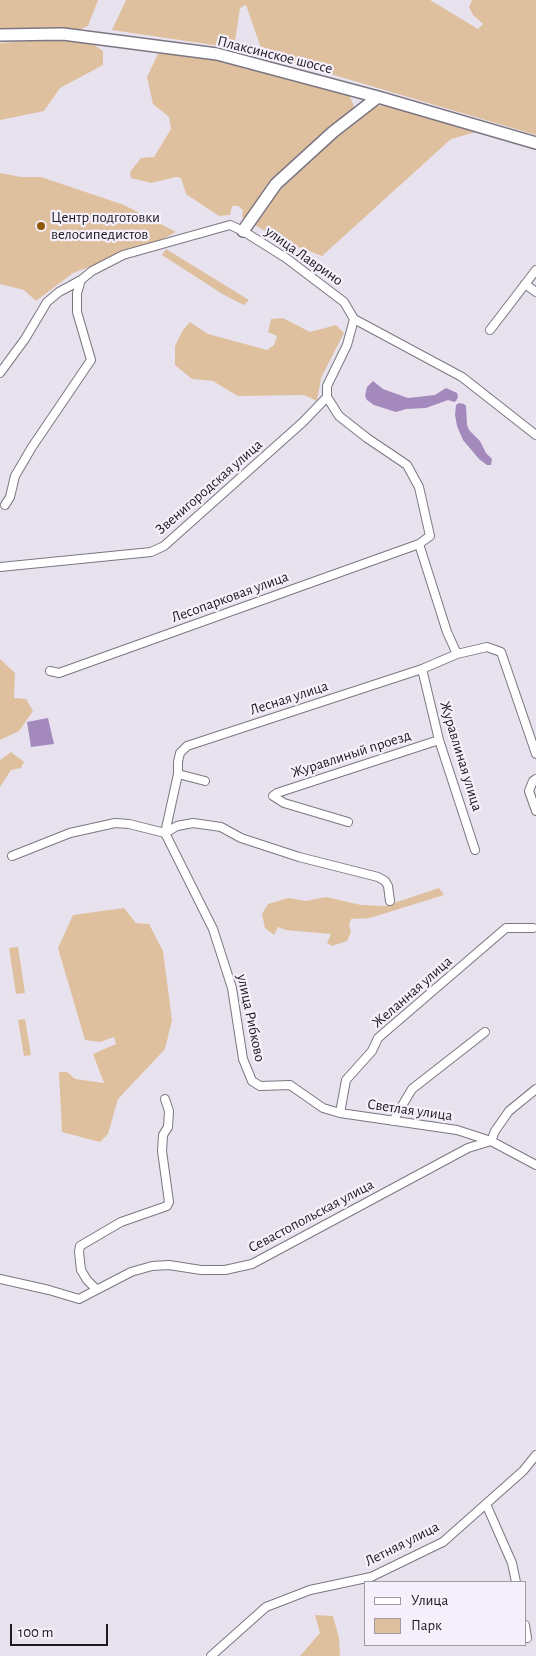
<!DOCTYPE html>
<html>
<head>
<meta charset="utf-8">
<style>
  body { margin:0 }
  #map { position:relative; width:536px; height:1656px; overflow:hidden; background:#e8e2ee; font-family:"Alegreya Sans",sans-serif }
  canvas { display:block }
  .legend { position:absolute; left:364px; top:1581px; width:162px; height:65px; box-sizing:border-box; background:#f6effc; border:1px solid #9f9aa3; margin:0; padding:6px 9px; list-style:none; font-size:15px; color:#1c1a1e }
  .legend li { display:flex; align-items:center; gap:10px; height:25px }
  .legend b { width:25px; border:1px solid #9f9aa3 }
  .scale { position:absolute; left:10px; top:1624px; width:98px; height:22px; box-sizing:border-box; border:2px solid #1c1a1e; border-top:0; padding-left:6px; font-size:15px; line-height:18px; white-space:nowrap; color:#1c1a1e; -webkit-text-stroke:4px #f6effc; paint-order:stroke }
</style>
</head>
<body>
<div id="map">
<canvas width="536" height="1656"></canvas>
<ul class="legend">
<li><b style="height:6px;background:#fff"></b>Улица</li>
<li><b style="height:14px;background:#dfc09e"></b>Парк</li>
</ul>
<div class="scale">100 m</div>
</div>
<script>
const c = document.querySelector('canvas').getContext('2d');
c.lineJoin = 'round';
function fillPath(path, color) {
  c.fillStyle = color;
  c.fill(path, 'evenodd');
}
function toPath(rows) {
  const path = new Path2D();
  for (const r of rows) {
    path.moveTo(r[0], r[1]);
    for (let i = 2; i < r.length; i += 2) path.lineTo(r[i], r[i + 1]);
  }
  return path;
}
function trace(path, color, width, dash) {
  c.strokeStyle = color;
  c.lineWidth = width;
  c.lineCap = dash ? 'butt' : 'round';
  c.setLineDash(dash || []);
  c.stroke(path);
}
function drawText(font, color, halo, rows, align = 'center') {
  c.font = font + ' "Alegreya Sans",sans-serif';
  c.lineWidth = 4.5;
  c.setLineDash([]);
  c.textBaseline = 'middle';
  c.strokeStyle = halo;
  c.fillStyle = color;
  for (const [text, x, y, turn = 0] of rows) {
    c.save();
    c.translate(x, y);
    c.rotate((+turn || 0) * Math.PI / 180);
    c.textAlign = isNaN(turn) ? turn : align;
    if (halo) c.strokeText(text, 0, 0);
    c.fillText(text, 0, 0);
    c.restore();
  }
}
fillPath(toPath([
  [0,0,98,0,88,26,81,29,0,29],
  [126,0,430,0,478,29,483,24,473,15,469,7,472,0,536,0,536,135,263,54,246,5,240,8,234,48,112,30],
  [62,39,91,43,103,51,103,65,60,88,44,111,0,120,0,43],
  [158,54,188,54,251,67,349,94,355,109,385,105,483,130,451,139,322,256,280,240,242,217,243,210,238,206,232,206,230,215,219,216,186,194,181,178,176,177,151,183,131,178,130,172,141,158,154,157,171,129,169,117,153,104,147,77],
  [0,173,21,177,41,177,124,205,176,232,159,241,73,273,36,301,24,290,0,284],
  [166,249,249,300,244,305,224,295,162,255],
  [283,318,310,332,336,325,344,333,321,378,317,401,304,395,238,396,213,381,192,379,175,365,175,346,183,330,190,322,208,334,267,350,274,345,277,336,268,332,271,319],
  [0,659,15,673,14,698,26,699,33,711,19,731,0,740],
  [11,752,24,762,21,768,11,770,0,787,0,760],
  [439,888,444,895,370,918,351,919,349,925,351,932,347,941,332,946,327,943,331,934,286,930,278,927,274,935,265,928,262,914,268,904,288,898,306,901,326,897,361,905,385,906],
  [124,908,136,923,149,924,163,951,172,1020,165,1049,118,1099,108,1134,100,1142,62,1132,59,1072,67,1072,75,1079,104,1083,93,1054,116,1044,114,1037,100,1042,85,1040,58,948,73,915],
  [18,947,25,993,16,994,9,948],
  [25,1019,31,1055,24,1056,18,1020],
  [315,1615,333,1616,339,1638,340,1656,300,1656,320,1633]
]), '#dfc09e');
fillPath(toPath([
  [373,381,383,389,408,398,435,395,446,388,457,393,458,397,456,401,454,402,448,400,426,408,406,409,396,412,374,405,367,400,365,396,367,387],
  [459,403,464,404,466,406,467,425,469,430,480,441,486,453,492,459,491,465,487,465,479,459,463,440,457,426,455,415,456,405],
  [48,718,54,744,31,747,27,722]
]), '#a489bc');
const street = toPath([
  [525,284,536,292],
  [354,319,347,345,327,386,327,397,339,416,367,438,407,465,419,487,430,536,419,544,447,632,457,654],
  [354,319,462,377,536,435],
  [490,330,536,270],
  [0,373,25,339,47,302,59,292,81,280],
  [5,505,10,497,15,476,32,447,91,360,77,312,77,293,81,280,92,271,123,255,230,225,243,231,286,258,344,302,354,319],
  [0,567,151,552,164,546,303,422,327,397],
  [422,669,439,740,475,850],
  [50,671,59,673,419,544],
  [536,754,501,652,487,647,457,654,422,669,187,746,180,753,178,762,178,774,165,833,213,929,232,988,243,1059,252,1081,260,1086,290,1085,323,1108,340,1113,457,1130,491,1141,536,1165],
  [178,774,205,781],
  [536,779,533,781,529,791,536,811],
  [348,822,284,803,273,796,277,793,439,740],
  [12,856,70,833,115,823,129,824,165,833,177,826,193,823,221,827,241,838,299,857,378,877,385,881,388,886,390,901],
  [340,1113,346,1080,372,1051,378,1038,506,928,533,928],
  [393,1121,412,1089,485,1032],
  [491,1141,495,1131,509,1111,536,1089],
  [0,1279,49,1290,79,1299,131,1272,152,1266,169,1265,201,1270,225,1270,252,1264,468,1148,491,1141],
  [96,1289,87,1280,81,1270,79,1252,80,1246,121,1222,167,1206,169,1202,162,1151,163,1135,168,1127,169,1111,165,1099],
  [486,1504,512,1563,516,1582],
  [525,1625,527,1638],
  [211,1656,266,1607,310,1590,371,1577,443,1542,523,1471,536,1455]
]);
const secondary = toPath([
  [0,35,63,34,217,54,378,97,536,143],
  [243,231,276,184,333,132,378,97]
]);
trace(street, '#7c7682', 10);
trace(secondary, '#7c7682', 14);
trace(street, '#fff', 8);
trace(secondary, '#fff', 11);
for (const [x, y, r, color] of [
  [41,226,5,"#8d5907"]
]) {
  const dot = new Path2D();
  dot.arc(x, y, r, 0, 2 * Math.PI);
  c.fillStyle = color;
  c.fill(dot);
  trace(dot, '#f6effc', 2);
}
drawText('15px', '#1c1a1e', '#f6effc', [
  ["Плаксинское шоссе",275,55,14],
  ["улица Лаврино",304,256,35],
  ["Звенигородская улица",209,487,-41],
  ["Лесопарковая улица",230,597,-20],
  ["Лесная улица",289,698,-18],
  ["Журавлиный проезд",351,754,-18],
  ["Журавлиная улица",461,756,73],
  ["Желанная улица",412,992,-41],
  ["улица Рибково",251,1018,78],
  ["Светлая улица",410,1110,8],
  ["Севастопольская улица",311,1216,-28],
  ["Летняя улица",402,1544,-27]
]);
drawText('15px', '#1c1a1e', '#f6effc', [
  ["Центр подготовки",51,217],
  ["велосипедистов",51,234]
], 'left');
</script>
</body>
</html>
